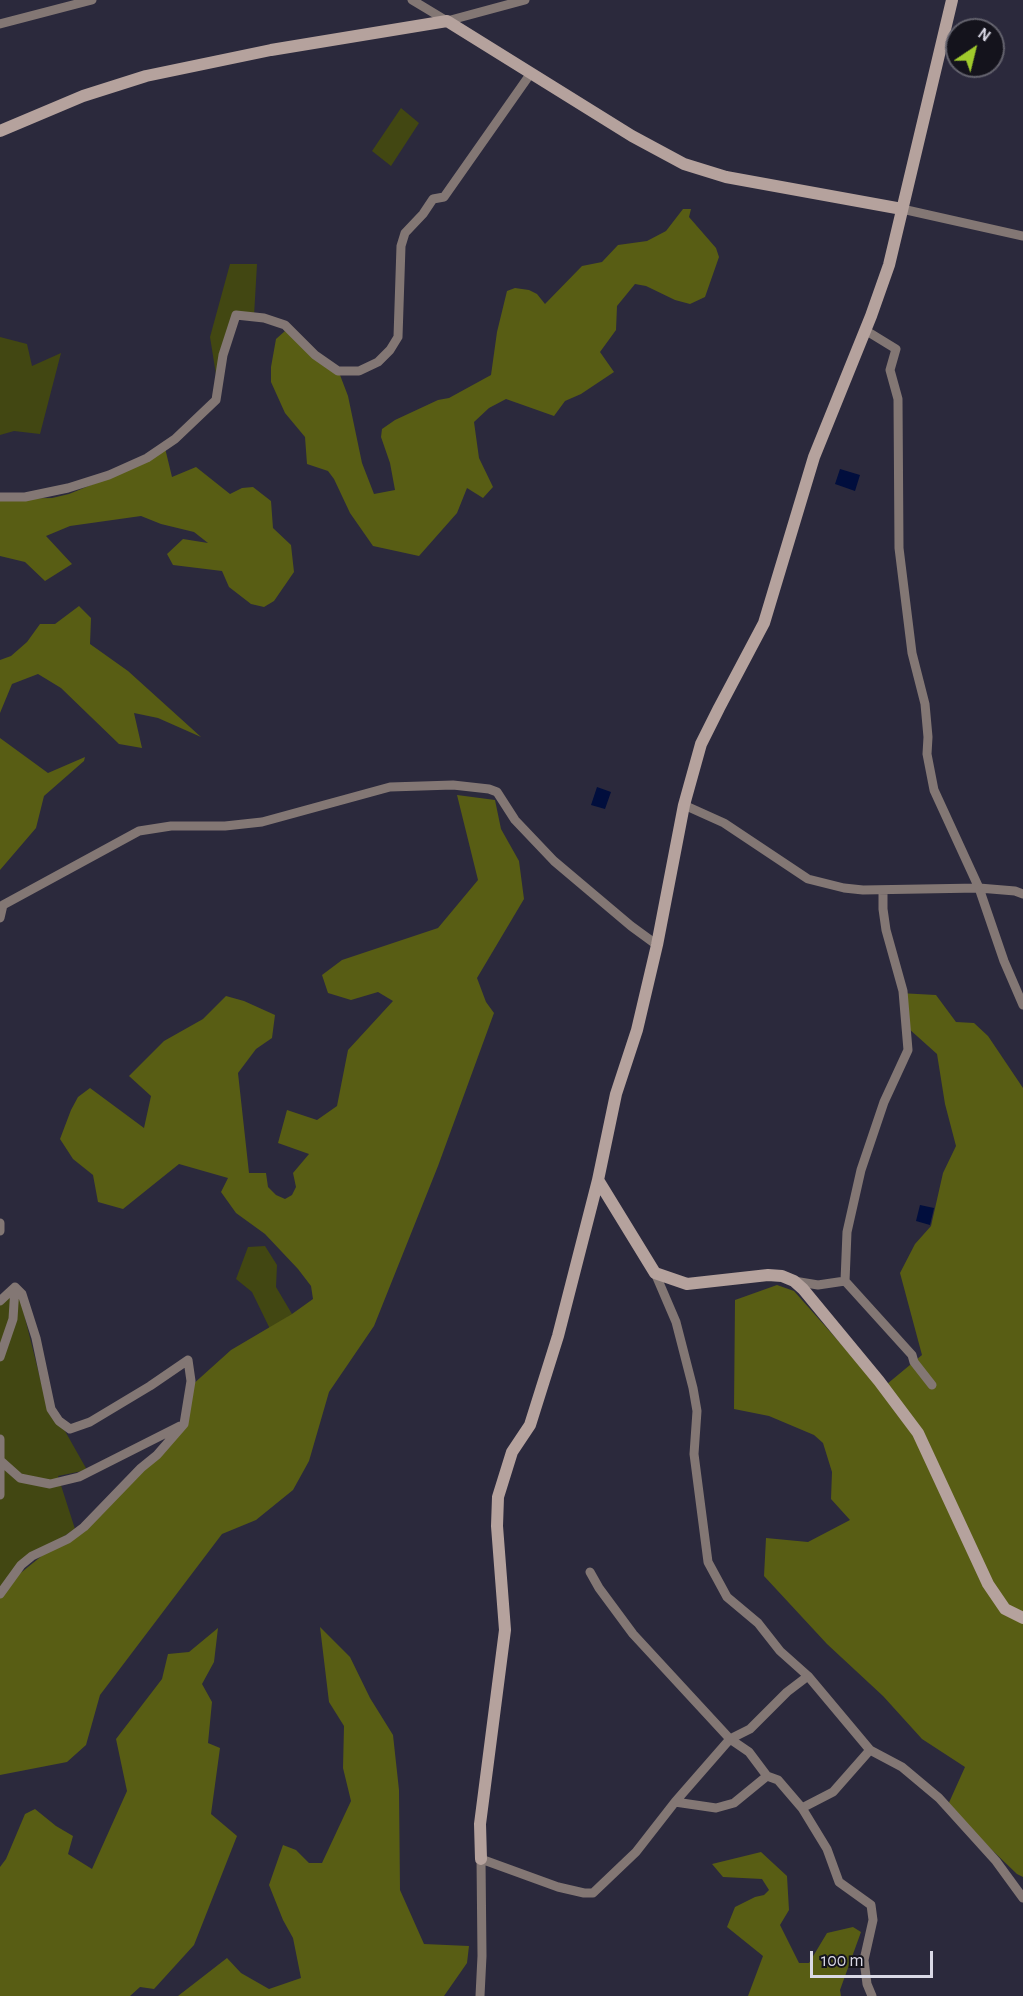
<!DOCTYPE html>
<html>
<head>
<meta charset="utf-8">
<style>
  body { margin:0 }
  #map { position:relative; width:1023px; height:1996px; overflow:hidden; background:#2b293c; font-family:"Alegreya Sans",sans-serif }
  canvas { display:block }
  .north { position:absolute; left:945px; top:18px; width:60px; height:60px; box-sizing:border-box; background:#14131c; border:2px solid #63626d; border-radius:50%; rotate:35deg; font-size:16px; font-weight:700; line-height:24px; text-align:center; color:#dad9e6 }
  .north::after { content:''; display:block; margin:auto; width:21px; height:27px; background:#a0ca2c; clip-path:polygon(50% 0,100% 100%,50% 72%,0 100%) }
  .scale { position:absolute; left:810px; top:1951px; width:123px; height:27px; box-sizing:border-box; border:3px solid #dad9e6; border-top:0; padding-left:8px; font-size:18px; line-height:21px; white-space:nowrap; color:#dad9e6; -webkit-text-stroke:4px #14131c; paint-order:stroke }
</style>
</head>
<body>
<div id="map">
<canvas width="1023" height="1996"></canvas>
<div class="north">N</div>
<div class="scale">100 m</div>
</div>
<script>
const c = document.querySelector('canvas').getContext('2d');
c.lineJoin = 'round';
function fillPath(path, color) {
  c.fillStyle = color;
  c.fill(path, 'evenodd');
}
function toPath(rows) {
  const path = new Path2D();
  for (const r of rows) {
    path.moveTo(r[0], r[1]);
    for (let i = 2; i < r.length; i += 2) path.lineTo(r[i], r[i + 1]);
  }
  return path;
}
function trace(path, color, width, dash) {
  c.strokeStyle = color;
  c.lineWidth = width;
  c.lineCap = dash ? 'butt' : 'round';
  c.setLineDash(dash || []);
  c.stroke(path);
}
fillPath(toPath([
  [401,108,419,123,391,166,372,151],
  [230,264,257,264,254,316,236,315,218,387,210,337],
  [0,337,27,344,32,366,61,353,40,434,14,431,0,435],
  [265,1246,277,1265,276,1287,292,1314,270,1329,252,1292,236,1279,248,1247],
  [18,1290,49,1414,65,1431,87,1470,58,1476,75,1529,27,1560,0,1587,0,1301]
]), '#424712');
fillPath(toPath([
  [683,209,691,209,689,217,716,248,719,257,705,297,690,304,675,300,646,286,635,284,617,306,616,330,600,352,614,372,581,394,565,401,554,416,506,399,489,408,474,422,479,458,493,487,483,498,467,488,457,513,419,556,373,546,350,513,334,479,328,471,307,464,305,437,285,413,271,382,271,367,276,339,285,331,340,375,348,396,362,463,374,494,395,490,390,463,381,437,382,429,395,420,438,400,449,398,491,375,497,332,507,291,515,288,529,290,537,294,545,304,582,266,602,262,618,245,647,241,666,231],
  [165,448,172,477,196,467,230,494,242,488,253,487,271,501,273,528,291,545,294,572,274,601,264,607,251,604,229,587,222,571,173,565,167,554,183,539,208,543,194,532,161,524,141,516,70,526,46,536,72,564,45,581,25,562,0,556,0,499,52,498,69,494,140,465],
  [79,606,91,618,90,644,128,671,201,737,158,718,134,713,142,748,119,744,61,688,38,674,12,684,0,713,0,660,11,656,27,642,40,624,55,624],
  [0,738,48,773,85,757,84,761,44,796,36,828,0,870],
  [457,795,495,800,501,829,519,861,524,899,477,978,486,1002,494,1013,438,1166,374,1326,329,1392,309,1461,293,1490,256,1520,222,1534,100,1695,86,1745,67,1762,0,1775,0,1592,7,1584,107,1503,178,1431,191,1386,231,1350,292,1314,313,1299,311,1286,298,1269,265,1234,236,1213,221,1192,228,1178,179,1164,123,1209,98,1202,93,1175,73,1159,60,1139,71,1110,78,1097,90,1088,144,1128,151,1096,129,1076,164,1041,203,1019,226,996,244,1001,275,1015,272,1038,256,1049,238,1073,249,1173,266,1173,268,1187,276,1195,285,1199,292,1195,296,1187,293,1173,309,1154,278,1143,287,1110,317,1120,337,1106,348,1050,393,1001,378,992,351,1000,328,993,322,975,342,960,438,928,478,880],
  [899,993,936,995,956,1022,974,1023,988,1036,1023,1088,1023,1877,1017,1874,947,1807,965,1767,922,1739,883,1696,827,1644,764,1576,766,1538,808,1542,850,1520,831,1499,832,1472,823,1443,814,1435,769,1416,734,1409,735,1300,777,1285,794,1291,881,1389,922,1355,900,1273,915,1244,931,1226,943,1173,956,1146,945,1104,937,1054,908,1028],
  [320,1627,350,1657,370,1698,393,1735,399,1790,400,1890,424,1944,469,1946,467,1963,444,1996,178,1996,227,1958,241,1973,269,1989,301,1978,293,1938,283,1920,269,1885,283,1845,296,1850,309,1863,322,1863,351,1801,343,1768,344,1726,329,1702],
  [218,1628,214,1662,202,1684,212,1702,208,1743,220,1748,211,1814,237,1836,194,1945,154,1989,140,1987,130,1996,0,1996,0,1867,6,1859,25,1814,35,1809,56,1826,73,1836,68,1854,92,1869,127,1791,116,1739,162,1679,168,1654,189,1652],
  [761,1852,787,1876,789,1910,780,1925,799,1963,809,1963,827,1933,853,1927,861,1932,840,1990,841,1996,748,1996,763,1956,727,1927,735,1907,755,1897,764,1895,769,1890,762,1879,723,1877,712,1864]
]), '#585d14');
fillPath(toPath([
  [840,469,860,475,855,491,835,484],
  [597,787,611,792,605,809,591,805],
  [920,1205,934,1208,930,1225,916,1221]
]), '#010e3d');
trace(toPath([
  [412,0,447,21,525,0],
  [0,24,92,0],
  [902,209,1023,236],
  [865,330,896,349,890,370,898,399,899,548,912,653,925,704,928,737,927,754,934,790,979,888,1004,961,1023,1005],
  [0,497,25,497,68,488,109,475,147,458,175,439,216,400,223,355,236,315,264,318,285,325,315,355,338,371,359,371,378,362,390,350,398,337,401,246,405,233,423,214,433,199,444,197,531,73],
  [684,805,724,823,808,879,844,888,863,890,979,888,1015,891,1023,894],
  [883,890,883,909,886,930,903,991,908,1050,884,1102,861,1170,847,1232,845,1281,912,1355,914,1362,932,1385],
  [0,918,3,905,139,831,171,826,225,826,262,822,390,787,453,785,489,789,497,792,515,820,554,861,631,926,657,945],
  [0,1223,0,1231],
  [655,1273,676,1322,693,1388,697,1411,694,1454,708,1562,727,1597,758,1623,780,1651,808,1676,870,1750,902,1767,939,1798,996,1861,1023,1898],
  [794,1281,818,1285,845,1281],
  [0,1301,15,1287],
  [0,1357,13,1319,15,1287],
  [0,1439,0,1495],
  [1,1461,20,1478,50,1484,79,1477,180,1426],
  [590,1572,599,1588,633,1634,730,1739,749,1752,767,1776,778,1780,802,1808,827,1849,839,1882,871,1905,873,1920,864,1960,867,1984,872,1996],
  [0,1594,21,1565,32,1556,68,1539,84,1527,141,1468,157,1455,184,1424,191,1381,188,1360,150,1386,90,1422,70,1429,59,1421,51,1409,36,1338,22,1294,15,1287],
  [675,1802,716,1808,734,1803,767,1776],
  [802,1808,833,1792,870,1750],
  [480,1996,482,1956,481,1859,558,1887,584,1893,593,1893,636,1852,675,1802,730,1739,750,1729,787,1692,808,1676]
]), '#837774', 9);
trace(toPath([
  [0,131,83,96,146,76,271,50,447,21,632,136,684,164,726,177,902,209],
  [598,1180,655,1273,687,1284,768,1275,782,1276,794,1281,803,1289,879,1381,918,1433,988,1584,1005,1609,1023,1618],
  [481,1859,480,1824,505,1630,497,1526,498,1497,512,1452,530,1425,558,1336,598,1180,616,1094,637,1030,657,945,684,805,701,744,719,708,764,623,814,457,871,316,889,265,952,0]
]), '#b5a29d', 12);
</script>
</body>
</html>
